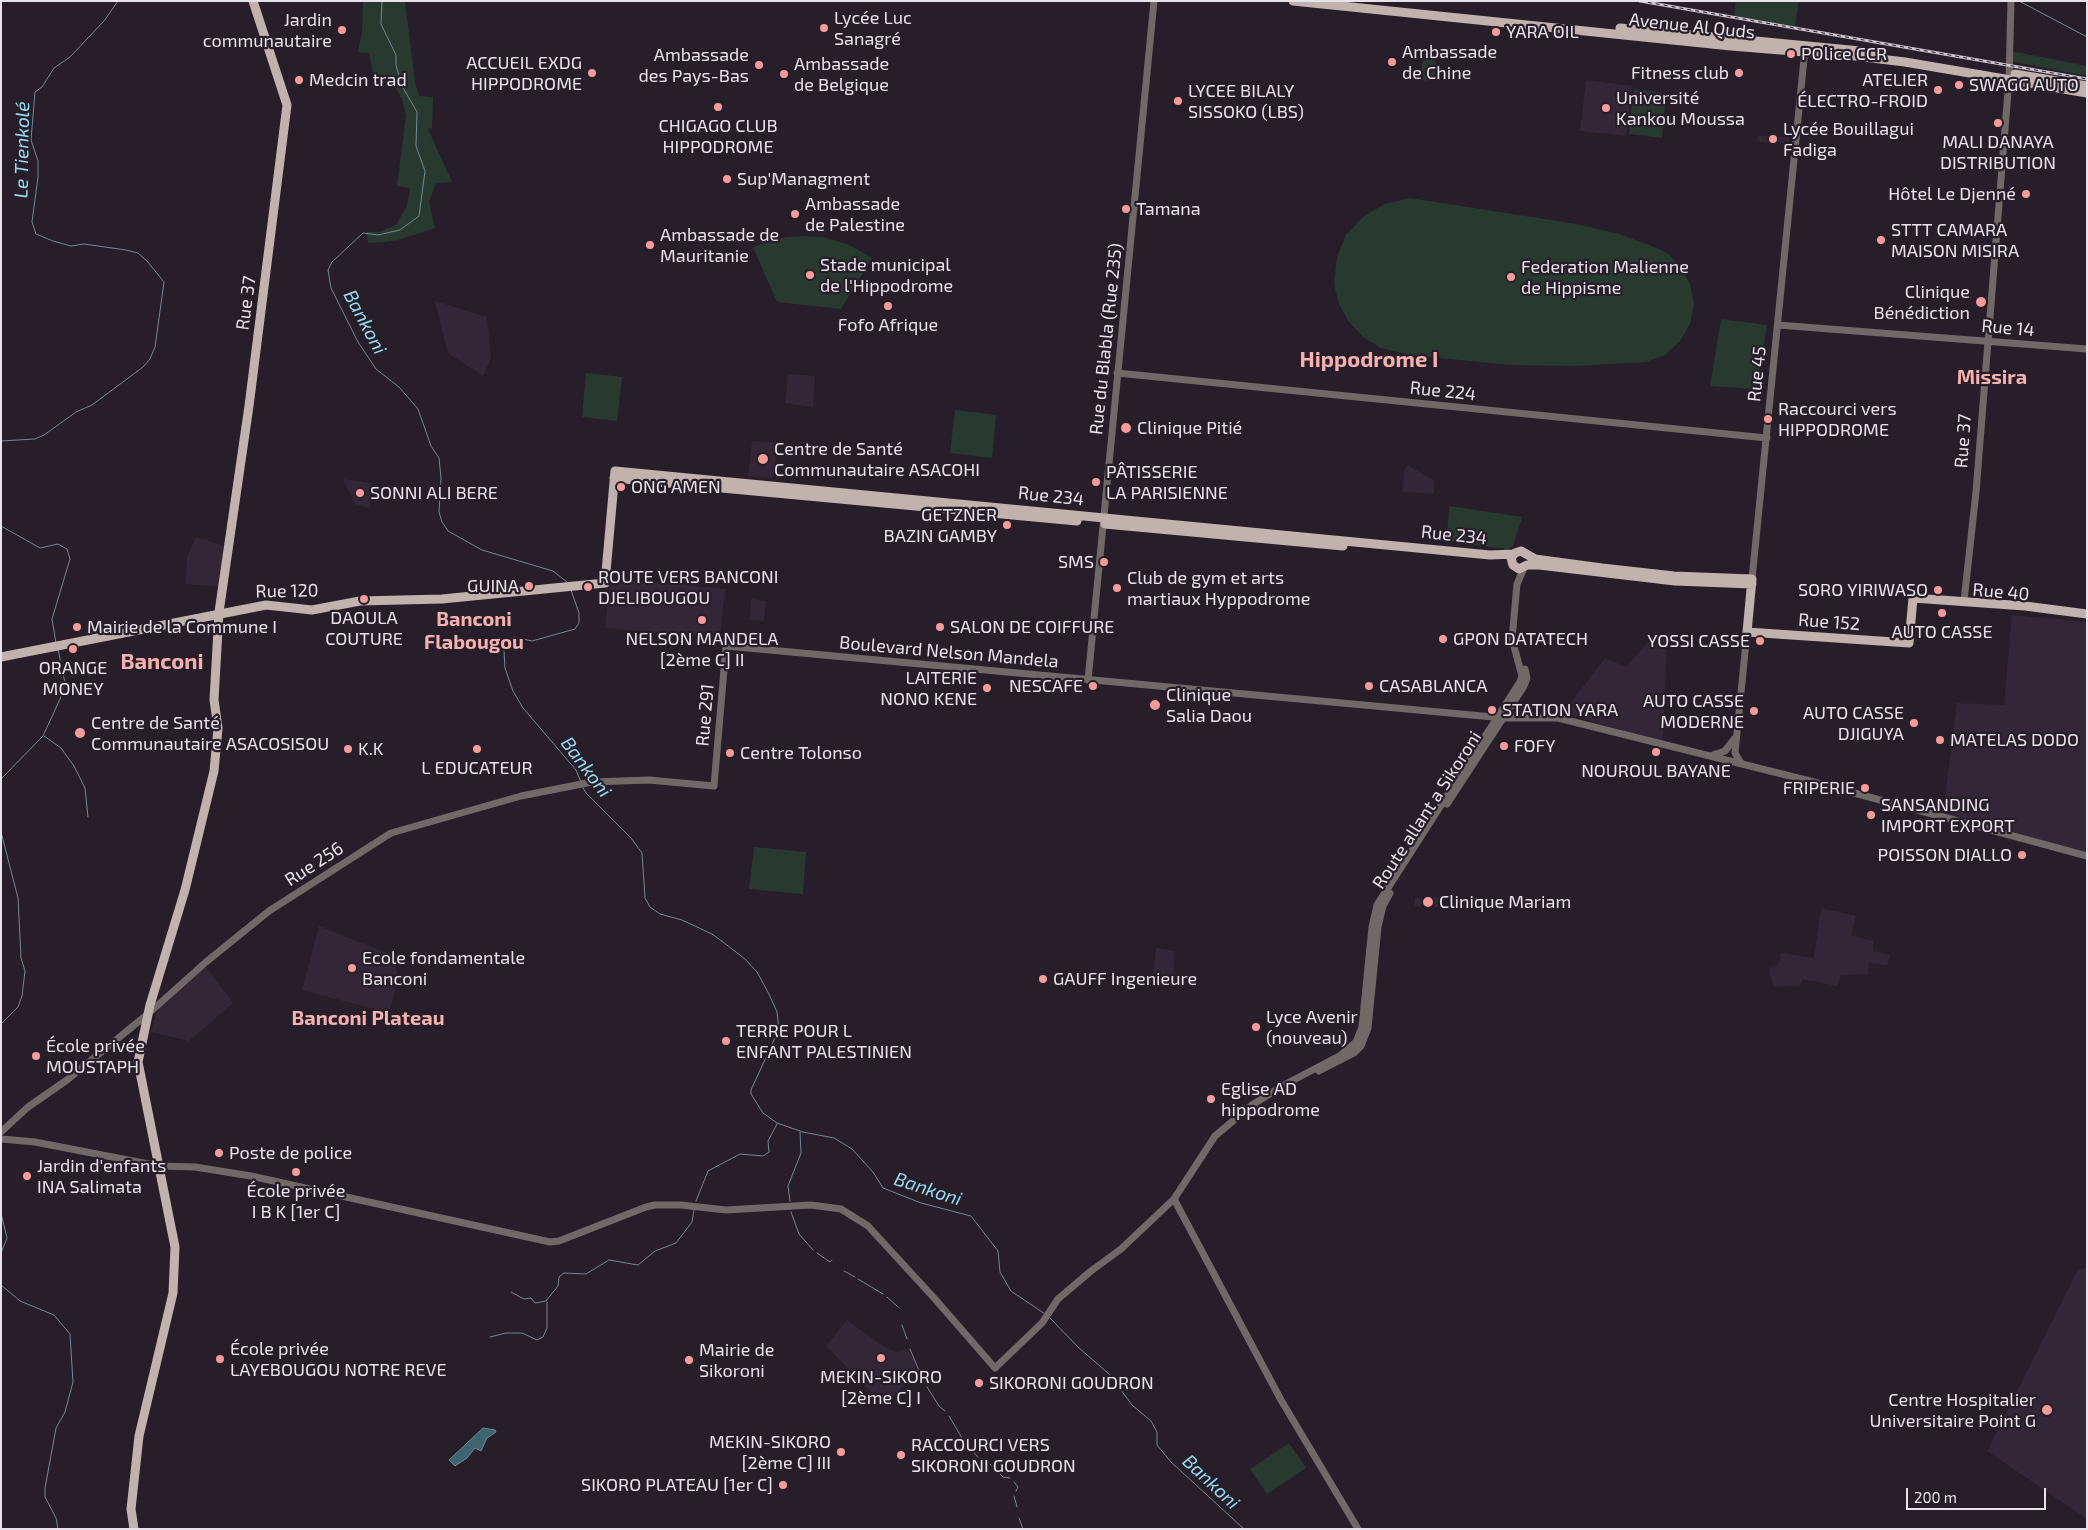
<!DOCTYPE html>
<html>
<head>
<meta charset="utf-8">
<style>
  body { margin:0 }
  #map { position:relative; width:2088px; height:1530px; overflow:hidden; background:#271e29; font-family:"Exo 2",sans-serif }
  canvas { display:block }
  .frame { position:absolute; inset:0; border:2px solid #e8e2ea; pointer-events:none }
  .scale { position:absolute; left:1906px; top:1488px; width:140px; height:22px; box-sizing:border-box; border:2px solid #e8e2ea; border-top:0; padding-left:6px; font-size:15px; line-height:18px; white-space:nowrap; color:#e8e2ea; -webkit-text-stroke:4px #271e29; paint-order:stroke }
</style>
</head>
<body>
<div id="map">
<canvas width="2088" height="1530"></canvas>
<div class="frame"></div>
<div class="scale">200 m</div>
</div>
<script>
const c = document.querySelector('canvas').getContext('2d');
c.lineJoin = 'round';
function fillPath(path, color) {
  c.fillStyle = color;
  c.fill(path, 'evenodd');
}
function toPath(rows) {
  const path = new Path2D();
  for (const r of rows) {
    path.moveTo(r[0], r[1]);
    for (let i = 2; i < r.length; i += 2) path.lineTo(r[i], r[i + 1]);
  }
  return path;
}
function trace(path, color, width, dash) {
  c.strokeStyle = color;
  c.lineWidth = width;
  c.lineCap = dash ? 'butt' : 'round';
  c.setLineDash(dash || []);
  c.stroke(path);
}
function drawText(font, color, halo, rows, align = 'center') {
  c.font = font + ' "Exo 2",sans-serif';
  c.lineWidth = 4.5;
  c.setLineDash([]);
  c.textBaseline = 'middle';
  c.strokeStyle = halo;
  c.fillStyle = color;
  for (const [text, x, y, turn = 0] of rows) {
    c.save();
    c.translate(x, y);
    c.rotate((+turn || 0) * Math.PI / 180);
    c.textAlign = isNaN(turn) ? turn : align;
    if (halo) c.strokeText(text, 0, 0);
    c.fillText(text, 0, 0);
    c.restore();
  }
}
fillPath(toPath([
  [1586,80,1632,86,1626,136,1580,131],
  [1758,136,1789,137,1789,143,1757,142],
  [435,301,487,317,491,358,483,376,448,353],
  [788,374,815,376,813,407,785,403],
  [752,441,777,443,773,478,748,476],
  [1407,465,1434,480,1434,494,1403,492,1404,471],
  [343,479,372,483,370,508,355,504],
  [196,537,224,546,219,587,186,584,187,557],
  [610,578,725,589,720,638,605,628],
  [751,599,766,601,764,621,749,620],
  [2012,615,2087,622,2087,852,1943,814,1957,703,2004,705],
  [1653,636,1667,639,1663,742,1563,713,1605,658,1626,667],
  [1442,897,1439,907,1415,906,1415,898],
  [1821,908,1856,916,1851,935,1873,941,1873,951,1890,955,1887,965,1869,963,1868,974,1841,975,1837,986,1803,979,1799,986,1773,987,1769,969,1778,966,1781,953,1814,958],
  [319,926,394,956,398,980,389,1013,302,990],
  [1156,948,1175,951,1172,988,1152,985],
  [206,967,233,1003,189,1041,151,1032,157,1010],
  [2087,1268,2087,1519,1987,1451,2078,1269],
  [847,1320,883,1346,896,1352,906,1349,914,1359,915,1366,906,1377,909,1379,885,1406,826,1346]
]), '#332737');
fillPath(toPath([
  [363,1,405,1,415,82,419,96,433,97,432,128,428,129,452,182,436,183,429,202,435,228,398,240,385,242,368,243,366,232,379,232,396,225,407,206,410,188,397,186,406,116,402,99,391,79,373,73,369,53,358,52,362,33],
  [1736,1,1799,1,1795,26,1734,16],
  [2011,51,2087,66,2087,76,2010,61],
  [1423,58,1436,60,1434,81,1420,80],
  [1634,89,1666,93,1662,138,1629,134],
  [1410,198,1576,224,1619,234,1649,245,1667,253,1681,267,1690,284,1694,304,1690,324,1680,341,1665,355,1646,362,1576,366,1510,365,1410,355,1381,348,1363,337,1349,322,1339,304,1334,284,1337,257,1346,235,1364,216,1385,204],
  [802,236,824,237,849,245,872,258,841,309,777,302,753,247,778,238],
  [1721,319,1767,325,1756,389,1710,386],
  [586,373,622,377,617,421,582,417],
  [955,410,996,415,992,458,950,453],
  [1449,506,1522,517,1513,546,1507,549,1452,542,1447,537],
  [754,847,806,852,803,894,749,889],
  [1289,1443,1306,1468,1267,1494,1250,1469]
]), '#283a30');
const water = toPath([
  [483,1428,495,1430,496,1432,487,1438,481,1451,475,1448,467,1458,455,1466,449,1460,483,1428]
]);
fillPath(water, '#3d656f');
trace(water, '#708a94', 1);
trace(toPath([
  [382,1,381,24,396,55,396,65,402,86,417,112,416,146,425,171,419,216,400,230,378,235,363,233,332,262,328,270,331,288,358,342,376,369,399,387,418,409,431,446,439,458,441,478,439,512,442,522,448,531,482,550,553,571,567,582],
  [2019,1,2087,37],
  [1,441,35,439,44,435,76,412,92,405,143,367,150,359,155,347,164,282,147,261,138,253,126,250,84,244,71,246,53,241,36,234,32,222,38,177,38,161,31,140,35,92,42,87,54,68,70,57,104,21,118,1],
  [1,526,40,548,58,544,67,549,70,559,52,619,56,643],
  [571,590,579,613,579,623,575,629,532,641,514,637,506,640,504,651,505,668,513,691,523,708,576,770,581,782],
  [44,736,61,748,74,766,85,788,88,817],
  [1,779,43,736,60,699,65,683,58,649],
  [582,786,586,793,631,838,642,853,645,898,650,907,660,914,682,920,712,934,723,942,745,959,757,972,769,994,777,1012,779,1029,751,1090,751,1094,763,1113,777,1123,803,1132,834,1138,852,1149,873,1172,883,1188,921,1203,971,1216,998,1251,1000,1272,1011,1291,1045,1314],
  [1,832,18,898,21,958,25,971,22,996,18,1007,1,1024],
  [696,1201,708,1171,740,1154,763,1156,769,1152,768,1141,777,1124],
  [790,1201,788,1186,801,1153,800,1132],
  [791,1212,799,1234,813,1250],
  [1,1213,7,1238,1,1253],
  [817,1253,830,1262,832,1260],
  [844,1271,855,1277],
  [858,1279,883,1294],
  [1,1285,20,1301,54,1315,70,1334,73,1382,65,1412,56,1428,45,1488,45,1497,56,1518,58,1529],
  [511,1292,524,1299,531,1298,535,1303,546,1301,558,1286,559,1277,564,1273,586,1274,609,1260,638,1265,655,1251,676,1243,692,1222,694,1210],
  [887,1297,898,1307],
  [1050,1318,1079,1348,1109,1374,1132,1405,1151,1421,1157,1432,1157,1445,1171,1462,1244,1529],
  [902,1325,907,1339],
  [490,1337,506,1333,522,1333,537,1340,543,1337,547,1328,547,1302],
  [910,1349,924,1383],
  [927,1387,939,1406,945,1411],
  [949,1416,962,1438],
  [967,1445,978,1457],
  [990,1464,1003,1477,1010,1478],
  [1014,1482,1018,1487,1016,1491],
  [1014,1496,1017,1507],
  [1019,1518,1023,1529]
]), '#708a94', 1);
trace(toPath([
  [1778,325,2087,349],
  [1117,373,1767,438],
  [1752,579,1805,49],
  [1964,601,1976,492,2009,79,2011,1],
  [1088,680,1154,1],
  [1713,755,1725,751,1735,738],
  [1741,763,1735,753,1747,632],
  [1447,804,1524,686,1527,678,1525,669],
  [1319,1071,1354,1053,1361,1046,1368,1028,1378,927,1383,906,1390,893],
  [1,1132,28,1107,67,1080,149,1013,206,962,269,911,391,833,521,796,592,782,649,780,714,786,726,646,1504,718,1558,718,1810,781,2087,856],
  [1,1139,35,1142,159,1166,195,1167,251,1176,550,1242,559,1241,646,1207,655,1205,681,1205,726,1210,811,1205,841,1209,868,1226,935,1299,995,1368,1042,1323,1058,1299,1091,1271,1121,1249,1174,1199,1215,1136,1252,1105,1284,1085,1341,1055,1356,1042,1362,1027,1372,927,1377,905,1520,682,1522,676,1512,639,1517,584,1524,568],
  [1174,1199,1281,1400,1358,1529]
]), '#716967', 7);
trace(toPath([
  [1293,1,1731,46,1855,56,1905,62,2087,93],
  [1620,28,1881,53],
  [2015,74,2087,86],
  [614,478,1077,521],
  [1105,524,1343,546],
  [1752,584,1675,581,1539,565,1527,565,1519,569,1513,565,1511,558,1515,553,1521,551,1535,559,1602,568,1674,576,1752,579,1747,632,1909,643,1913,598,2025,606,2087,614],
  [1,657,266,605,312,610,360,601,442,599,605,583,615,471,1490,555,1514,554],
  [134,1529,131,1509,139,1436,173,1293,175,1247,138,1062,150,1005,185,890,214,771,218,728,214,700,219,612,249,406,287,105,253,1]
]), '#c2b2ae', 9);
const rail = toPath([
  [1640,1,2087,79]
]);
trace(rail, '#cac4cc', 3);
trace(rail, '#271e29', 1, [4]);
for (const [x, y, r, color] of [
  [824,28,5,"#f59b9a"],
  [342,30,5,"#f59b9a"],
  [1496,32,5,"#f59b9a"],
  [1791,54,5,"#f59b9a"],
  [1392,62,5,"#f59b9a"],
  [759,65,5,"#f59b9a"],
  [592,73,5,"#f59b9a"],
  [1739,73,5,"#f59b9a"],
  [784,74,5,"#f59b9a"],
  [299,80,5,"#f59b9a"],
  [1959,85,5,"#f59b9a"],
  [1938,90,5,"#f59b9a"],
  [1178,101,5,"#f59b9a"],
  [718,107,5,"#f59b9a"],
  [1606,108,5,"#f59b9a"],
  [1998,123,5,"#f59b9a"],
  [1773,139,5,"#f59b9a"],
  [727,179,5,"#f59b9a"],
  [2026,194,5,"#f59b9a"],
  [1126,209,5,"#f59b9a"],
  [795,214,5,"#f59b9a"],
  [1881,240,5,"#f59b9a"],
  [650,245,5,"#f59b9a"],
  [810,275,5,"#f59b9a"],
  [1511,277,5,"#f59b9a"],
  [1981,302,6,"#f59b9a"],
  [888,306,5,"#f59b9a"],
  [1768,419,5,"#f59b9a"],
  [1126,428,6,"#f59b9a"],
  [763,459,6,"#f59b9a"],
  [1096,482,5,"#f59b9a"],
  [621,487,5,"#f59b9a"],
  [360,493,5,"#f59b9a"],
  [1007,525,5,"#f59b9a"],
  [1104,562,5,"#f59b9a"],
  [529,586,5,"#f59b9a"],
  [588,587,5,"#f59b9a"],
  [1117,588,5,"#f59b9a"],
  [1938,590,5,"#f59b9a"],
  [364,599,5,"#f59b9a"],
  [1942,613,5,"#f59b9a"],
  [702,620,5,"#f59b9a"],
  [77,627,5,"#f59b9a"],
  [940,627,5,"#f59b9a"],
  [1443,639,5,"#f59b9a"],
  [1760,641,5,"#f59b9a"],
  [73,649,5,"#f59b9a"],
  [1093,686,5,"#f59b9a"],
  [1369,686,5,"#f59b9a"],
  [987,688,5,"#f59b9a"],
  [1155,705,6,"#f59b9a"],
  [1492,710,5,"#f59b9a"],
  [1754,711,5,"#f59b9a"],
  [1914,723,5,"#f59b9a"],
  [80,733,6,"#f59b9a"],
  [1940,740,5,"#f59b9a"],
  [1504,746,5,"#f59b9a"],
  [348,749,5,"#f59b9a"],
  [477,749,5,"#f59b9a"],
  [1656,752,5,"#f59b9a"],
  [730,753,5,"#f59b9a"],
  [1865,788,5,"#f59b9a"],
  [1871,815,5,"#f59b9a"],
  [2022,855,5,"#f59b9a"],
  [1428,902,6,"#f59b9a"],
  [352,968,5,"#f59b9a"],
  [1043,979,5,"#f59b9a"],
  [1256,1027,5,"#f59b9a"],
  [726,1041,5,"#f59b9a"],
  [36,1056,5,"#f59b9a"],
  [1211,1099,5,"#f59b9a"],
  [219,1153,5,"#f59b9a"],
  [296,1172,5,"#f59b9a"],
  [27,1176,5,"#f59b9a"],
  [881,1358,5,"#f59b9a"],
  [220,1359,5,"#f59b9a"],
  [689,1360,5,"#f59b9a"],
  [979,1383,5,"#f59b9a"],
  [2047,1410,6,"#f59b9a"],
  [841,1452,5,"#f59b9a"],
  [901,1455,5,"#f59b9a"],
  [783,1485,5,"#f59b9a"]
]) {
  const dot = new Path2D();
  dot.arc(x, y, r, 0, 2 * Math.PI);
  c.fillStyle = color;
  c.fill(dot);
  trace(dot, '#271e29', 2);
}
drawText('18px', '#e8e2ea', '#271e29', [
  ["Lycée Luc",834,18],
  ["Sanagré",834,39],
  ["Jardin",332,20,"right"],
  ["communautaire",332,41,"right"],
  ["YARA OIL",1506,32],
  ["Ambassade",1402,52],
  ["de Chine",1402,73],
  ["POlice CCR",1801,54],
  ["Ambassade",749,55,"right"],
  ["des Pays-Bas",749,76,"right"],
  ["ACCUEIL EXDG",582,63,"right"],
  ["HIPPODROME",582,84,"right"],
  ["Ambassade",794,64],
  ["de Belgique",794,85],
  ["Fitness club",1729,73,"right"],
  ["Medcin trad",309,80],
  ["ATELIER",1928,80,"right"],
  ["ÉLECTRO-FROID",1928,101,"right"],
  ["SWAGG AUTO",1969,85],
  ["LYCEE BILALY",1188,91],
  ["SISSOKO (LBS)",1188,112],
  ["Université",1616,98],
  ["Kankou Moussa",1616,119],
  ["CHIGAGO CLUB",718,126,"center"],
  ["HIPPODROME",718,147,"center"],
  ["Lycée Bouillagui",1783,129],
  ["Fadiga",1783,150],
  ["MALI DANAYA",1998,142,"center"],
  ["DISTRIBUTION",1998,163,"center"],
  ["Sup'Managment",737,179],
  ["Hôtel Le Djenné",2016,194,"right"],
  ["Ambassade",805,204],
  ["de Palestine",805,225],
  ["Tamana",1136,209],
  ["STTT CAMARA",1891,230],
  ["MAISON MISIRA",1891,251],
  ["Ambassade de",660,235],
  ["Mauritanie",660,256],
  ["Stade municipal",820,265],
  ["de l'Hippodrome",820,286],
  ["Federation Malienne",1521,267],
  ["de Hippisme",1521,288],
  ["Clinique",1970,292,"right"],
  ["Bénédiction",1970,313,"right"],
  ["Fofo Afrique",888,325,"center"],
  ["Raccourci vers",1778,409],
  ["HIPPODROME",1778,430],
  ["Clinique Pitié",1137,428],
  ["Centre de Santé",774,449],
  ["Communautaire ASACOHI",774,470],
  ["PÂTISSERIE",1106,472],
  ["LA PARISIENNE",1106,493],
  ["ONG AMEN",631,487],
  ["SONNI ALI BERE",370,493],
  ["GETZNER",997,515,"right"],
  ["BAZIN GAMBY",997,536,"right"],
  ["SMS",1094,562,"right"],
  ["ROUTE VERS BANCONI",598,577],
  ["DJELIBOUGOU",598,598],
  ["Club de gym et arts",1127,578],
  ["martiaux Hyppodrome",1127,599],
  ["GUINA",519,586,"right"],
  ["SORO YIRIWASO",1928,590,"right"],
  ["DAOULA",364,618,"center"],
  ["COUTURE",364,639,"center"],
  ["Mairie de la Commune I",87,627],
  ["SALON DE COIFFURE",950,627],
  ["AUTO CASSE",1942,632,"center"],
  ["NELSON MANDELA",702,639,"center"],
  ["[2ème C] II",702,660,"center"],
  ["GPON DATATECH",1453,639],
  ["YOSSI CASSE",1750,641,"right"],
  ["ORANGE",73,668,"center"],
  ["MONEY",73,689,"center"],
  ["LAITERIE",977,678,"right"],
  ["NONO KENE",977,699,"right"],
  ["NESCAFE",1083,686,"right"],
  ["CASABLANCA",1379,686],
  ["Clinique",1166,695],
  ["Salia Daou",1166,716],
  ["AUTO CASSE",1744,701,"right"],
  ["MODERNE",1744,722,"right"],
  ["STATION YARA",1502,710],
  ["AUTO CASSE",1904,713,"right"],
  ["DJIGUYA",1904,734,"right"],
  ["Centre de Santé",91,723],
  ["Communautaire ASACOSISOU",91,744],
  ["MATELAS DODO",1950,740],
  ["FOFY",1514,746],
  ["K.K",358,749],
  ["Centre Tolonso",740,753],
  ["L EDUCATEUR",477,768,"center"],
  ["NOUROUL BAYANE",1656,771,"center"],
  ["FRIPERIE",1855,788,"right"],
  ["SANSANDING",1881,805],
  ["IMPORT EXPORT",1881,826],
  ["POISSON DIALLO",2012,855,"right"],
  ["Clinique Mariam",1439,902],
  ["Ecole fondamentale",362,958],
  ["Banconi",362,979],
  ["GAUFF Ingenieure",1053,979],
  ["Lyce Avenir",1266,1017],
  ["(nouveau)",1266,1038],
  ["TERRE POUR L",736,1031],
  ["ENFANT PALESTINIEN",736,1052],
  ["École privée",46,1046],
  ["MOUSTAPH",46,1067],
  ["Eglise AD",1221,1089],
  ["hippodrome",1221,1110],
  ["Poste de police",229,1153],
  ["Jardin d'enfants",37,1166],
  ["INA Salimata",37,1187],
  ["École privée",296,1191,"center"],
  ["I B K [1er C]",296,1212,"center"],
  ["École privée",230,1349],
  ["LAYEBOUGOU NOTRE REVE",230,1370],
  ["Mairie de",699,1350],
  ["Sikoroni",699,1371],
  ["MEKIN-SIKORO",881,1377,"center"],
  ["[2ème C] I",881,1398,"center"],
  ["SIKORONI GOUDRON",989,1383],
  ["Centre Hospitalier",2036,1400,"right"],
  ["Universitaire Point G",2036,1421,"right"],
  ["MEKIN-SIKORO",831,1442,"right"],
  ["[2ème C] III",831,1463,"right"],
  ["RACCOURCI VERS",911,1445],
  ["SIKORONI GOUDRON",911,1466],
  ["SIKORO PLATEAU [1er C]",773,1485,"right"]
], 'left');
drawText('18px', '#e8e2ea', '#271e29', [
  ["Avenue Al Quds",1692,26,6],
  ["Rue 37",246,303,-82],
  ["Rue 14",2008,328,5],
  ["Rue du Blabla (Rue 235)",1106,339,-84],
  ["Rue 45",1757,374,-84],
  ["Rue 224",1443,391,6],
  ["Rue 37",1963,441,-86],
  ["Rue 234",1051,496,6],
  ["Rue 234",1454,535,6],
  ["Rue 120",287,591,-1],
  ["Rue 40",2001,592,5],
  ["Rue 152",1829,622,4],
  ["Boulevard Nelson Mandela",949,652,5],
  ["Rue 291",705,715,-85],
  ["Route allant a Sikoroni",1427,810,-57],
  ["Rue 256",314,864,-33]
]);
drawText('italic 19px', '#93dcef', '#271e29', [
  ["Le Tienkolé",22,150,-89],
  ["Bankoni",365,322,62],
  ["Bankoni",586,767,53],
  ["Bankoni",928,1189,18],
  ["Bankoni",1211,1482,43]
]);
drawText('bold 20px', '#f5b1af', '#271e29', [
  ["Missira",1992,377],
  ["Banconi",474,619],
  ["Flabougou",474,642],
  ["Banconi Plateau",368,1018]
]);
drawText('bold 22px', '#f5b1af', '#271e29', [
  ["Hippodrome I",1369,360],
  ["Banconi",162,662]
]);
</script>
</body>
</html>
